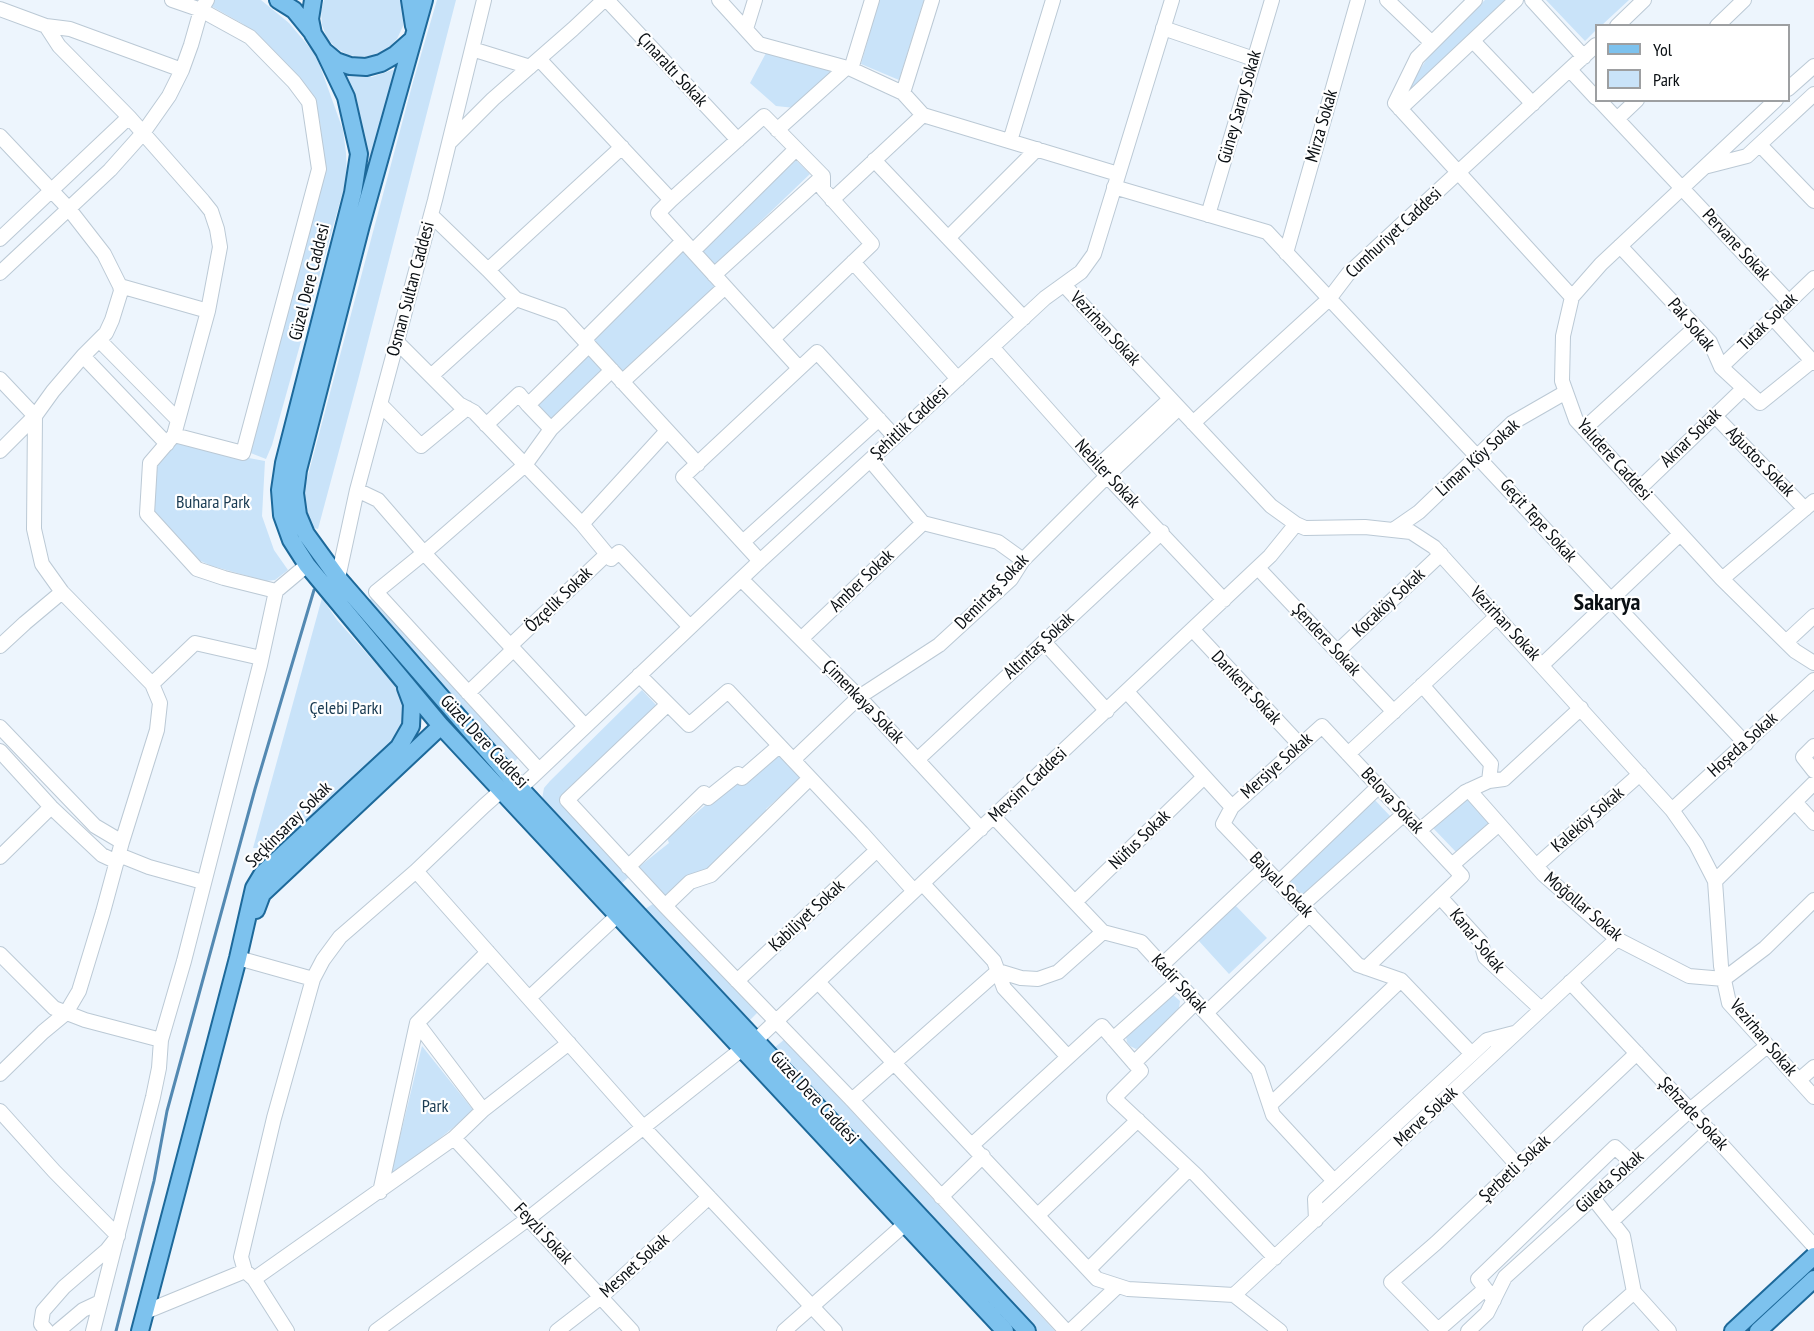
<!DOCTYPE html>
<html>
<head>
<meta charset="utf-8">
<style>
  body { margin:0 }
  #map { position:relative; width:1814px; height:1331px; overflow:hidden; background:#edf5fd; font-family:"PT Sans Narrow",sans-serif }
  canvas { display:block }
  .legend { position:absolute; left:1595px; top:24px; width:195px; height:78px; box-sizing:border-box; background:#fff; border:2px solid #9d9fa1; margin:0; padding:8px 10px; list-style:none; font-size:18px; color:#0a0f13 }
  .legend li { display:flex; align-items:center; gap:12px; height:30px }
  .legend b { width:30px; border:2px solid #9d9fa1 }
</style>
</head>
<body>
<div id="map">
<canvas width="1814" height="1331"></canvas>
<ul class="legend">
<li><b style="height:8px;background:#7dc2ee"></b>Yol</li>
<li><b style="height:16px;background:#c9e3f9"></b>Park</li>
</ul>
</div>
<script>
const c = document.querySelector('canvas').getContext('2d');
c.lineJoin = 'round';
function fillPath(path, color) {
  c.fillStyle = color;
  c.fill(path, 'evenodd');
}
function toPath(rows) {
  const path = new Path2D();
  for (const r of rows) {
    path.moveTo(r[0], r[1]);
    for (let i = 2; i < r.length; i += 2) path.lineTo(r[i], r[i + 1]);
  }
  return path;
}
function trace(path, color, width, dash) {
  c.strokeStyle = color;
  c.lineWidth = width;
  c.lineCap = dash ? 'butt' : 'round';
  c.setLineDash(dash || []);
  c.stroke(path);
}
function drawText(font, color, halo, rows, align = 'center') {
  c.font = font + ' "PT Sans Narrow",sans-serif';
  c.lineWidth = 4.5;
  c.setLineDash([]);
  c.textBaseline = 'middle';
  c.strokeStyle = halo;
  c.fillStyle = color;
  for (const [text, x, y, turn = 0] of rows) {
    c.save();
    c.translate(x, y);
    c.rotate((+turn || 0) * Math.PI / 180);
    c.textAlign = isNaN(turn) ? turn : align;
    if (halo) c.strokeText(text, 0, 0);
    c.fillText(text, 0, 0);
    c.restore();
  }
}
fillPath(toPath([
  [215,0,261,0,289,23,316,55,343,130,346,153,347,177,272,445,266,459,248,452,325,168,320,122,315,100,304,84,243,24,211,6],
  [324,0,402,0,404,13,403,26,397,39,388,49,375,55,362,57,348,55,336,48,327,38,322,25,321,11],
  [437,0,456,0,358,380,318,529,309,527,303,494,413,82],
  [879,0,924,0,899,80,861,64],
  [1485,0,1509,0,1410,92,1413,80,1434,48],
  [1546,0,1629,0,1602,25,1596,26,1596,30,1585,41],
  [766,53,825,69,832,72,795,108,776,106,750,83],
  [398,68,371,168,368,168,360,114,343,71,372,77],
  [796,160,810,174,714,266,700,252],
  [683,250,715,287,620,374,589,340],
  [588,354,605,371,551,422,535,405],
  [178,441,227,454,265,461,262,516,274,550,288,570,275,580,266,581,212,566,196,559,152,510,155,465],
  [375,595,522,754,510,766,367,602],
  [322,598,337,620,401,692,403,718,398,735,280,848,253,848],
  [642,690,658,707,562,798,632,874,621,884,542,799,544,788,550,781],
  [777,754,801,778,766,809,770,814,708,873,693,874,663,900,635,870,669,843,667,838,737,778,744,785],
  [1466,797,1489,823,1456,852,1433,828],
  [1374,799,1391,817,1302,897,1288,881],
  [656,902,758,1012,750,1020,645,909],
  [1235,905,1267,938,1229,974,1198,940],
  [1171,993,1180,1001,1179,1008,1140,1047,1136,1049,1130,1046,1127,1042,1126,1037],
  [785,1039,1055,1331,1034,1331,774,1048],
  [422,1046,474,1111,390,1178]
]), '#c9e3f9');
trace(toPath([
  [116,1331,154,1181,167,1111,255,789,314,590]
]), '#5389b2', 3);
const minor = toPath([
  [172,0,201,10,250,37,294,82,309,102,319,169,243,453,174,435],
  [607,0,738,140],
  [719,0,759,44,851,69,903,93,923,115,1118,174],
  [1387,0,1432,43],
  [1475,0,1417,58,1395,103,1572,297],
  [1532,0,1584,57],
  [0,9,46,26,70,29,182,70],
  [46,26,59,46,129,117,203,201,211,211,217,229,220,247,208,311,174,435,150,463,147,514,197,569,224,578,276,591,307,565],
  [1617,26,1644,0],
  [1717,26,1744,0],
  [1163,28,1254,59],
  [746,29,755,0],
  [1473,41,1533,104],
  [472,49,530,67],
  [539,59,671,200,658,213,799,368],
  [851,69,872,0],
  [1570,70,1596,98],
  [1788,89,1814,66],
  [903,93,932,0],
  [1599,100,1789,302],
  [1776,100,1601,264,1572,297,1563,336,1562,381,1576,420,1722,579,1795,651,1814,663],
  [1400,109,1516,0],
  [1617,119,1637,100],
  [777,130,846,68],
  [0,136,69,209,104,254,120,286,121,291,112,320,106,333,83,356,53,391,35,416,0,451],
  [1010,141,1053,0],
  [450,142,493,99,573,29,604,0],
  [1760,145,1814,201],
  [874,160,1024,318],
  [1708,166,1747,156,1814,94],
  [1114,187,1267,232,1746,744],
  [671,200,764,116,823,176,823,189,872,244,773,339],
  [832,200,923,115],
  [431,215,488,270,622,147],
  [1208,215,1272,0],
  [948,238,1037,149],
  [0,239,129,117],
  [1620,246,1710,342,1721,367,1760,403,1812,361],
  [693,251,796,149],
  [1286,253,1358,0],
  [853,262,958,379],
  [488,270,516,299,561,315,698,464],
  [0,273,110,170,143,133,169,96,182,70,191,45,201,10,207,0],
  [714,275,823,176],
  [1064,285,1271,506,1296,524,1305,528,1365,527,1411,532,1434,547,1672,810,1696,844,1715,881,1721,966,1729,1003,1814,1097],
  [120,286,208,311],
  [1773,318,1814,363],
  [584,340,683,241],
  [100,341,178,420],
  [397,342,459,404,474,412,582,524,611,559,619,552,690,627],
  [992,347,1107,476,1224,600],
  [83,356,167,444],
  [1721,367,1814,278],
  [431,376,516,299],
  [0,379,35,416],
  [622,382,725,287],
  [380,404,421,446,467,408],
  [1715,416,1805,509],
  [1193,423,1329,299,1348,274,1596,45],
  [486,425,519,394,528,405],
  [551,429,528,405,589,345],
  [1584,429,1696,327],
  [870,460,923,523,998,542,1023,560],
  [1098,466,1170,399],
  [1639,489,1744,388],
  [357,490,378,500,424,553,585,726],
  [582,524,667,431],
  [1393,530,1419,512,1512,423,1566,392],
  [743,542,879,419],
  [760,561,683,477,817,352,895,437],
  [1258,568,1394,712],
  [338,578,357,490,435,200,484,0],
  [741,579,859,697,981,829],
  [1722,579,1814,501],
  [1193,630,1300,745],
  [801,639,923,523],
  [1044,642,1107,711],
  [1786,642,1814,616],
  [0,646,25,623,62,592],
  [510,646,607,554],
  [1337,652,1441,554],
  [1542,665,1680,534],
  [639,675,689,725,728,691,862,833,914,891],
  [152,684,195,643,261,658],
  [1127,692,1232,807,1223,824,1358,965,1401,980,1472,1054],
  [468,693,514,649],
  [668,704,567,800,665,906,852,1100,1066,1331],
  [0,727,95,826,122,842],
  [1814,746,1803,757,1814,771],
  [0,751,51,807,102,855,117,862],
  [1348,754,1497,616],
  [793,760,859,697,939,645,1011,579,1023,560,1107,476,1179,408],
  [917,760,1162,532],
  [539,770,376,592,424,553,525,465,551,429,612,370],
  [1489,781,1504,779,1581,708],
  [1469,790,1544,875,1617,939,1689,976,1724,979,1765,948,1814,900],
  [1795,802,1814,823],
  [1232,807,1322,726,1462,876,1366,968],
  [1672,810,1814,680],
  [994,817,1103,932,1141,942,1258,1070,1273,1115,1334,1181],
  [1420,830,1465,792,1489,781,1491,764,1422,685],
  [119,855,149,867,203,882],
  [0,857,51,807],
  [1452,865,1499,824],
  [1536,866,1640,774],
  [628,867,704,793,708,798,738,774,742,778,779,746],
  [416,871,643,1127,835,1331],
  [1715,881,1814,783],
  [1279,882,1378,787],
  [923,884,994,961,1004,988,1068,1057],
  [1440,897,1481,942,1485,957,1541,1009],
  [1075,902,1204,777],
  [665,906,690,882,711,875,810,778],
  [1301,906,1404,814],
  [0,954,54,1008,85,1020,161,1040],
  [238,958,313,979],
  [1162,965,1265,868],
  [737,981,877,850],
  [818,982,1097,1279,1128,1289,1234,1295,1280,1331],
  [1570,982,1690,1110,1814,1246],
  [529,998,618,915],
  [1206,1013,1310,914],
  [417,1023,483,1110],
  [1113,1039,1177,982],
  [756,1040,1270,556,1296,524],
  [1134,1063,1196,1002],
  [0,1074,43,1032,66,1013,79,991,103,912,122,842,157,730,160,703,152,684,62,592,42,564,34,529,35,416],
  [1799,1080,1814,1067],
  [1452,1092,1518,1166],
  [852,1100,998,971,1021,978,1038,979,1058,972,1103,932],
  [1270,1105,1401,980],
  [0,1111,54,1171,118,1236,107,1250,64,1287,43,1311,41,1324,47,1331],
  [454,1138,632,1331],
  [972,1145,1102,1026,1141,1071,1114,1098,1196,1175,1275,1258],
  [380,1192,417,1023,488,952],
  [941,1197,983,1156],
  [1593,1198,1623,1236,1634,1292,1669,1331],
  [1038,1215,1138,1120],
  [1316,1220,1315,1199,1487,1040,1514,1033],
  [1612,1221,1709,1130],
  [1089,1269,1189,1169],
  [254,1279,454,1138,483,1110,569,1043],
  [1234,1295,1617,939],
  [1494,1300,1478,1279,1615,1147,1632,1163],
  [145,1312,245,1271],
  [1438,1330,1485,1289],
  [58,1331,83,1310,100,1302],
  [93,1331,153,1097,159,1068,161,1040,184,961,260,665,276,591],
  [287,1331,254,1279,245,1271,241,1257,274,1118,313,979,323,960,340,937,416,871,484,806,502,790,520,788,532,777,760,561,870,460,1045,298,1081,272,1094,254,1172,0],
  [376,1331,529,1218,742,1049],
  [557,1331,601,1297,709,1197],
  [784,1331,905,1224],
  [1070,1331,1118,1286],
  [1439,1331,1391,1282,1436,1243,1637,1053],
  [1468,1331,1487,1313,1505,1277,1690,1110,1767,1046],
  [1590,1331,1634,1292]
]);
const major = toPath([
  [278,0,294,10,312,32],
  [313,0,310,19,313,34,324,51,336,61,350,66,366,67,381,63,395,55,412,40],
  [410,0,414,26],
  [424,0,361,225,298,470,295,493,298,515,306,534,338,578,520,788,1027,1331],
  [324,51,346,97,359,154,353,193,284,463,280,490,282,515,291,540,307,565,441,726,1005,1331],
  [256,910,262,894,441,726],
  [140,1331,238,958,254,888,263,873,399,747,411,726,412,704,406,688],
  [1733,1331,1814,1256],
  [1758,1331,1814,1279]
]);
trace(minor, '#bbc9d5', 16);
trace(major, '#1d699a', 20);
trace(minor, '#fff', 14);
trace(major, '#7dc2ee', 16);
drawText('18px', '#0a0f13', '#fff', [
  ["Çınaraltı Sokak",672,70,47],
  ["Güney Saray Sokak",1240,107,-74],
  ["Mirza Sokak",1322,126,-74],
  ["Cumhuriyet Caddesi",1394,233,-43],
  ["Pervane Sokak",1736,245,47],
  ["Güzel Dere Caddesi",310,282,-76],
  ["Osman Sultan Caddesi",411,289,-75],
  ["Tutak Sokak",1768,322,-44],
  ["Pak Sokak",1691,325,50],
  ["Vezirhan Sokak",1105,329,47],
  ["Şehitlik Caddesi",910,423,-43],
  ["Aknar Sokak",1691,438,-44],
  ["Liman Köy Sokak",1478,458,-42],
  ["Yalıdere Caddesi",1614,460,48],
  ["Ağustos Sokak",1760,462,46],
  ["Nebiler Sokak",1107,474,47],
  ["Geçit Tepe Sokak",1538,521,48],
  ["Amber Sokak",862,581,-44],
  ["Demirtaş Sokak",992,592,-46],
  ["Özçelik Sokak",559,600,-44],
  ["Kocaköy Sokak",1389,603,-43],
  ["Vezirhan Sokak",1505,624,47],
  ["Şendere Sokak",1326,640,47],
  ["Altıntaş Sokak",1039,646,-43],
  ["Darıkent Sokak",1246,688,47],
  ["Çimenkaya Sokak",863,702,46],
  ["Güzel Dere Caddesi",484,742,47],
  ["Hoşeda Sokak",1743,745,-42],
  ["Mersiye Sokak",1277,766,-42],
  ["Mevsim Caddesi",1028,785,-43],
  ["Belova Sokak",1392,801,47],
  ["Kaleköy Sokak",1588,820,-41],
  ["Seçkinsaray Sokak",289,825,-45],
  ["Nüfus Sokak",1140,840,-44],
  ["Balyalı Sokak",1281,885,46],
  ["Moğollar Sokak",1583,907,40],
  ["Kabiliyet Sokak",807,916,-43],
  ["Kanar Sokak",1477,941,51],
  ["Kadir Sokak",1179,984,47],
  ["Vezirhan Sokak",1763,1038,50],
  ["Güzel Dere Caddesi",814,1098,47],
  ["Şehzade Sokak",1693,1114,47],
  ["Merve Sokak",1426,1117,-43],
  ["Şerbetli Sokak",1515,1169,-43],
  ["Güleda Sokak",1610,1182,-42],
  ["Feyzli Sokak",543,1234,47],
  ["Mesnet Sokak",635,1266,-42]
]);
drawText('18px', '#1a3b52', '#fff', [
  ["Buhara Park",213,503],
  ["Çelebi Parkı",346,709],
  ["Park",435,1107]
]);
drawText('bold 24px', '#0a0f13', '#fff', [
  ["Sakarya",1607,603]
]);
</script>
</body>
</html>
